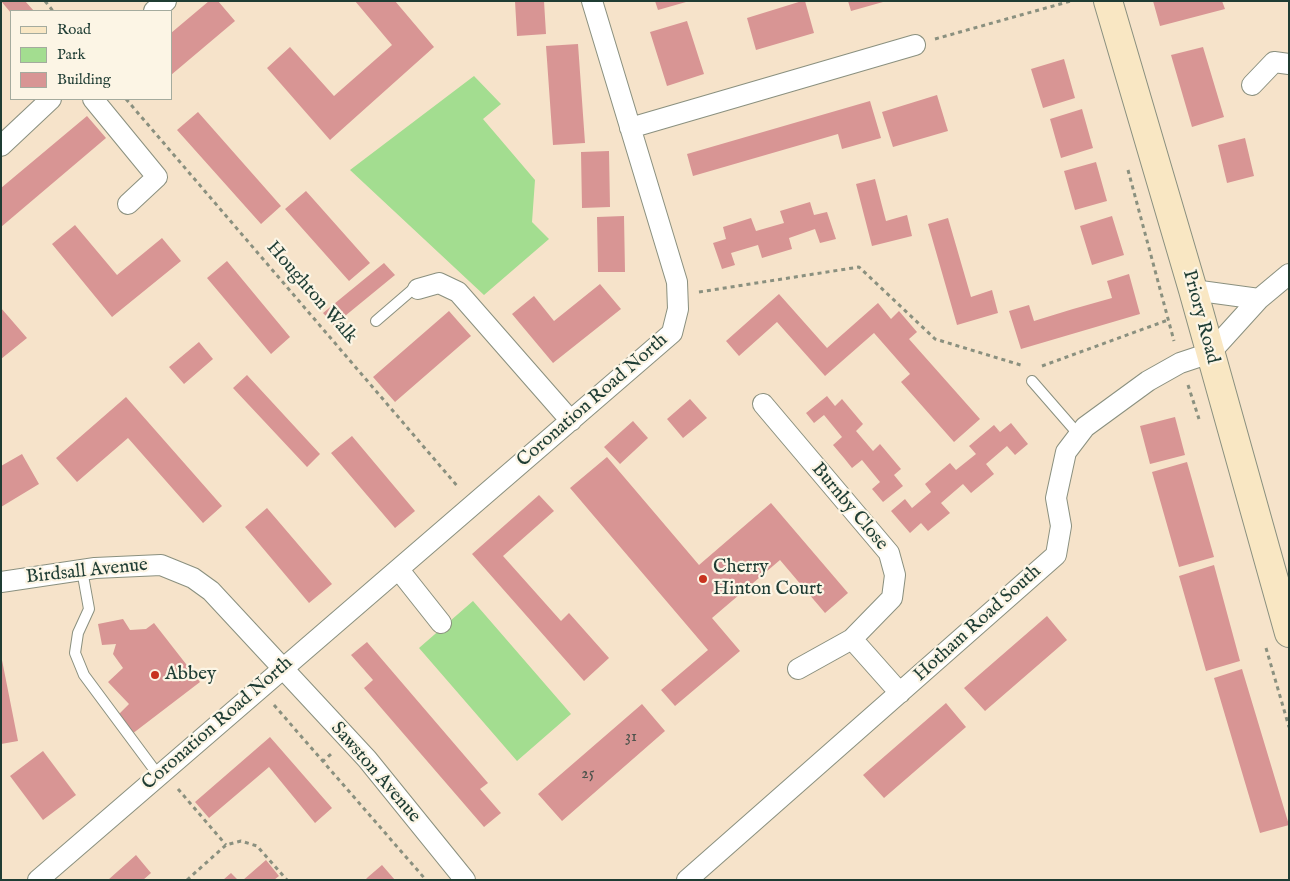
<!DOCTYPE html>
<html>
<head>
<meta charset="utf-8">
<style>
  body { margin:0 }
  #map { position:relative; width:1290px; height:881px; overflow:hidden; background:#f6e3ca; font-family:"IM FELL English",serif }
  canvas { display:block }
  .frame { position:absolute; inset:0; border:2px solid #1f3d34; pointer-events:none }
  .legend { position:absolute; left:10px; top:10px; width:162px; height:90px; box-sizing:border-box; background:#fcf5e5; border:1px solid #a4ab9e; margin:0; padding:6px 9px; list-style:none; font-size:15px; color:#1f3d34 }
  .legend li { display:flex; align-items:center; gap:10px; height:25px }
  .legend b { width:25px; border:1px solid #a4ab9e }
</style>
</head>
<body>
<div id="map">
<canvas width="1290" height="881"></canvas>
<div class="frame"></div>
<ul class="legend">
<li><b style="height:6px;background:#f9e7c3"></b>Road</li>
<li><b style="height:14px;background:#a3dd90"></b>Park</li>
<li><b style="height:14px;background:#d89594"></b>Building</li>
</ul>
</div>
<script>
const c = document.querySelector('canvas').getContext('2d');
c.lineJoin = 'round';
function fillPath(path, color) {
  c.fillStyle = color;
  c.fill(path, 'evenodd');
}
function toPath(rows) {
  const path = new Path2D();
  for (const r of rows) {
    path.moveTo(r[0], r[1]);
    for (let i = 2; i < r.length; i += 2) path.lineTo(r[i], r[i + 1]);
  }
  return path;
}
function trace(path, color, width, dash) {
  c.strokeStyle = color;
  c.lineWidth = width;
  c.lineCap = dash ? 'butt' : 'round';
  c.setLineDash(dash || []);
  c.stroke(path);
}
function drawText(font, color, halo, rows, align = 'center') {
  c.font = font + ' "IM FELL English",serif';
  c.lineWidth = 4.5;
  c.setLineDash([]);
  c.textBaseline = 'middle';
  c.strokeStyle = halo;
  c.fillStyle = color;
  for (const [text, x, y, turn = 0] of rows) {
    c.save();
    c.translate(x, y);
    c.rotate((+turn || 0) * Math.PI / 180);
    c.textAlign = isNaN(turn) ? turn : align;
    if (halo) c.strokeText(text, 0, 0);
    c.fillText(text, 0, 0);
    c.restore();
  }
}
fillPath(toPath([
  [474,76,501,104,483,119,535,180,532,222,549,239,484,295,350,170],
  [473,601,571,714,517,761,419,648]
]), '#a3dd90');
fillPath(toPath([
  [1,1,25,1,34,11,11,11,11,13],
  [209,1,218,1,235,21,171,75,171,33],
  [355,1,395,1,434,47,330,140,267,68,290,47,334,96,392,45],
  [515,1,544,1,546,34,517,36],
  [655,1,685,1,686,2,658,10],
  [802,1,805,1,814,33,756,50,747,18],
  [848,1,883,1,883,2,851,11],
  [1153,1,1222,1,1225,9,1160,26],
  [687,21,704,74,667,86,650,32],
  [578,44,585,143,553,145,546,46],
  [1203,47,1224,117,1192,127,1171,55],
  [1064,59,1075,98,1043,108,1031,69],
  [937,95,948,131,893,147,882,112],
  [870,101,881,138,842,149,838,134,693,176,687,154],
  [1082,109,1093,148,1061,158,1050,119],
  [198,112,281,206,261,224,177,130],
  [87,116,106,138,1,227,1,188],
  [1245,138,1254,176,1227,183,1218,145],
  [609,151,610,207,582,208,581,152],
  [1096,162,1107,201,1075,210,1064,171],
  [875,179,886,221,907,215,912,236,872,246,856,184],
  [306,191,370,263,349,281,285,209],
  [810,202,814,215,827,212,836,239,820,243,815,229,789,238,792,249,762,258,758,245,731,253,735,265,722,269,713,243,726,239,723,227,751,218,756,231,784,223,780,211],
  [624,216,625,272,598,272,597,217],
  [1112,216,1124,255,1092,265,1080,226],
  [948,218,971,297,992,290,998,313,957,325,928,224],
  [75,225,117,275,162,238,181,261,112,317,52,244],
  [227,261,290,337,271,354,207,278],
  [384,263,395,275,334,325,323,313],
  [1129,274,1140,314,1021,349,1009,311,1029,305,1034,321,1073,309,1112,298,1107,281],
  [600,284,621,309,553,363,512,314,534,296,554,321],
  [779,294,827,348,878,303,891,319,899,311,917,332,909,339,980,419,954,442,901,382,910,374,874,333,825,376,777,322,739,356,726,341],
  [1,308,27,338,1,359],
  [449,311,471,336,395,402,373,377],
  [199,342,213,359,184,384,169,367],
  [247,375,320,454,307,467,233,388],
  [827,396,835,406,842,399,863,424,856,431,873,451,880,444,901,469,894,475,903,486,883,502,872,489,880,482,862,460,852,468,844,458,833,445,842,437,824,415,814,423,806,413],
  [126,397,222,506,203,523,128,438,77,482,56,458],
  [690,399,707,418,683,438,667,419],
  [1175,417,1185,455,1150,464,1140,426],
  [633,421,648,438,620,464,604,447],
  [1011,423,1028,444,1015,455,1007,446,986,464,994,474,971,493,963,484,941,503,950,513,928,531,921,523,910,533,891,511,905,499,912,508,931,492,925,484,938,473,950,463,956,470,976,454,969,446,994,425,1000,432],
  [352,436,415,511,395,528,331,453],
  [22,454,39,484,1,507,1,466],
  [607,457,699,565,771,503,848,593,825,613,780,560,712,618,740,651,675,706,661,690,708,650,570,488],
  [1187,462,1214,557,1179,567,1152,472],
  [539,495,554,511,503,556,561,621,569,613,609,658,584,681,472,554],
  [267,508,332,584,309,603,245,527],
  [1214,565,1240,661,1206,671,1179,576],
  [1047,616,1067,640,985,711,964,688],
  [123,619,130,630,146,629,154,623,200,682,132,734,116,717,129,704,108,682,123,668,113,654,116,644,102,645,98,624],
  [367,642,488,783,480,789,501,813,484,827,364,688,373,680,351,655],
  [1,655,18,741,1,744],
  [1242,669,1289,825,1260,833,1214,678],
  [946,703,966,727,884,798,863,775],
  [642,704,665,731,562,821,538,794],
  [270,737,332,808,315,823,269,767,209,818,195,802],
  [43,751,76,795,43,820,10,776],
  [136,855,151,873,143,880,108,880],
  [266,860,279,876,274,880,243,880],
  [382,865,395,880,365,880,368,877],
  [231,873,238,880,223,880]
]), '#d89594');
const lane = toPath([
  [376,321,412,290,418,289],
  [1032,381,1079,435],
  [82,570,89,609,78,633,75,653,84,675,159,776]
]);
const street = toPath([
  [154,11,166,1],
  [1252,85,1274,62,1289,64],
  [93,99,157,177,128,204],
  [630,128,915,45],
  [1,146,51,99],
  [418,289,439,283,458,292,571,421],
  [1193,290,1259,299],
  [763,404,889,553,895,575,892,598,852,639,798,669],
  [399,570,441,623],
  [1,582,95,568,161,565,193,578,211,591,367,759,465,880],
  [852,639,900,693],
  [38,880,672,333,678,309,677,282,592,1],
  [687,880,1056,555,1061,526,1056,498,1066,452,1085,427,1148,381,1180,363,1210,353,1259,299,1289,274]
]);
const secondary = toPath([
  [1108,1,1193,290,1289,633]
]);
trace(lane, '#8a907f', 12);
trace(street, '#8a907f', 22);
trace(secondary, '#8a907f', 30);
trace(toPath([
  [45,1,53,11],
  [935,39,1071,1],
  [126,99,459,488],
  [1128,170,1174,341],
  [699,292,859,267,935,339,1024,366],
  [1042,366,1168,320],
  [1188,385,1199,419],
  [1266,648,1289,727],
  [274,705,426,880],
  [322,762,331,754],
  [178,789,226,845],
  [187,880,226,845,241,841,257,846,287,880]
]), '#8a907f', 3, [4, 4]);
trace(lane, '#fff', 10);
trace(street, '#fff', 20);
trace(secondary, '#f9e7c3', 28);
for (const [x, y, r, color] of [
  [703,579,5,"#c8321e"],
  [155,675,5,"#c8321e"]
]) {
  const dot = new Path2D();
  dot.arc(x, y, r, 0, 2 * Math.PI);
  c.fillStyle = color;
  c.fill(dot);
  trace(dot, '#fcf5e5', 2);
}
drawText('16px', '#4d534c', null, [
  ["31",631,738],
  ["25",588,775]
]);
drawText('19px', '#1f3d34', '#fcf5e5', [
  ["Houghton Walk",311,293,49],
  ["Priory Road",1200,317,75],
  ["Coronation Road North",593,401,-41],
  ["Burnby Close",849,507,50],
  ["Birdsall Avenue",87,572,-6],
  ["Hotham Road South",978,624,-42],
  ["Coronation Road North",218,724,-41],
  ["Sawston Avenue",375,773,49]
]);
drawText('19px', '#1f3d34', '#fcf5e5', [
  ["Cherry",713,568],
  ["Hinton Court",713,590],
  ["Abbey",165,675]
], 'left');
</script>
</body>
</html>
